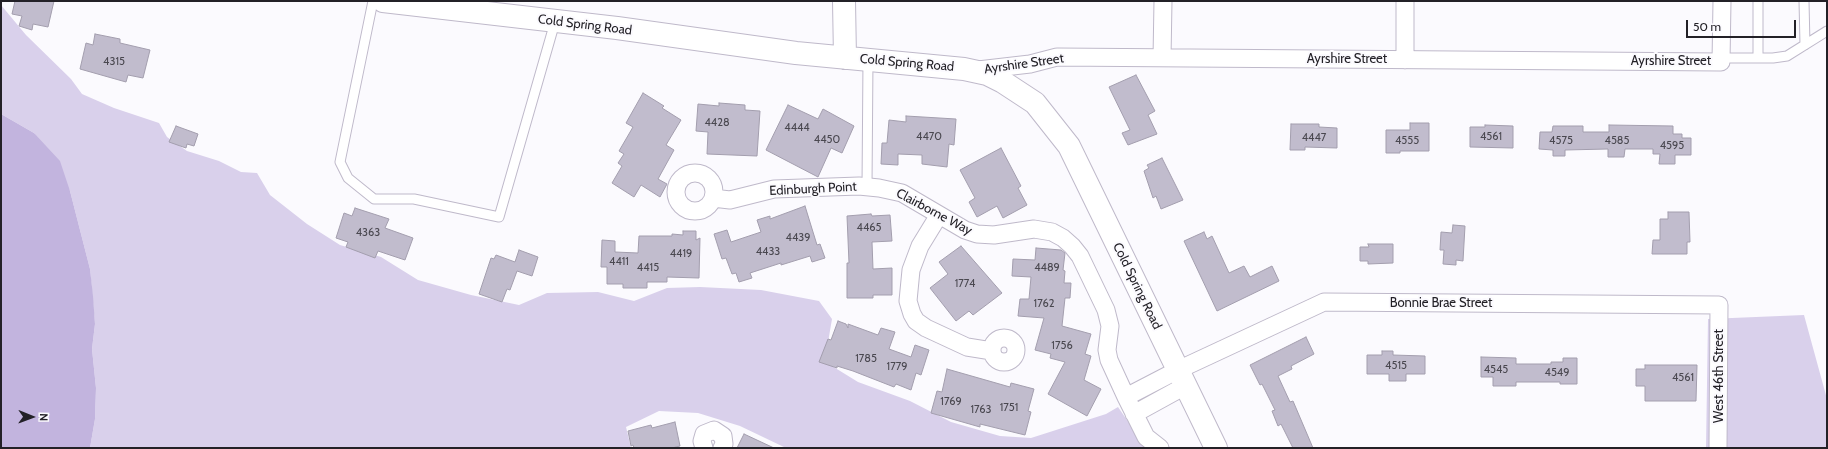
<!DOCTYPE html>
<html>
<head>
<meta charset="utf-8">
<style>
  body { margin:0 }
  #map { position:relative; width:1828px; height:449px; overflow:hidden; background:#fbfafe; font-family:Cabin,sans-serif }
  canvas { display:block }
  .frame { position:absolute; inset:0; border:2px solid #232127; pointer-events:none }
  .north { position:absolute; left:12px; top:397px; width:40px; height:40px; -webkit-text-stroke:3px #fbfafe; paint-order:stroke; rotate:91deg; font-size:11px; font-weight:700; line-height:16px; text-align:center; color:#232127 }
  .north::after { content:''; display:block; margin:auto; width:14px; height:18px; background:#232127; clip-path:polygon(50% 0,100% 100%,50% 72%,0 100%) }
  .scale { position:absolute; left:1686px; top:20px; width:110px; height:18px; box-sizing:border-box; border:2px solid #232127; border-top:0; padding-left:5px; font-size:12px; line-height:14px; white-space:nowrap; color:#232127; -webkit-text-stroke:3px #fbfafe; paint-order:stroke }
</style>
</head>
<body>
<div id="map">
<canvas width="1828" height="449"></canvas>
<div class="frame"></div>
<div class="north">N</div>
<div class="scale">50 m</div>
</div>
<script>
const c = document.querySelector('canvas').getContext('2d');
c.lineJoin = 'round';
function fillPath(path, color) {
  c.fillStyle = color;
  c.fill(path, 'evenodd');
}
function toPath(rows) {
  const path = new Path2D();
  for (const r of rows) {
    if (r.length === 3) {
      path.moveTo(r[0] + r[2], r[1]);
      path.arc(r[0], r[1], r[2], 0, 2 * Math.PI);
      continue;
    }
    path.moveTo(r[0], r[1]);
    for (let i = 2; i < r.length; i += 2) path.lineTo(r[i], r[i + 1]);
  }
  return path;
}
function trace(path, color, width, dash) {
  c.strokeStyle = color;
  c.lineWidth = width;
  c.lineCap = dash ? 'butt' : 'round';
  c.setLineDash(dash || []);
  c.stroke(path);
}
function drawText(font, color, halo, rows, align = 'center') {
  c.font = font + ' Cabin,sans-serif';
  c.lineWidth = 4;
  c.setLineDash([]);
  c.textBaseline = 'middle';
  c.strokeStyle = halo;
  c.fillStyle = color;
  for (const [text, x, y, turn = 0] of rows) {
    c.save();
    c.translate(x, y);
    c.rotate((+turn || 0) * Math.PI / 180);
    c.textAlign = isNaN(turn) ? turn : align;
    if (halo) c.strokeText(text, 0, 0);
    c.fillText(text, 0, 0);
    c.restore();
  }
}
fillPath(toPath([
  [1,5,26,35,71,79,82,94,114,108,159,123,167,137,187,151,219,161,241,172,257,173,270,195,307,224,340,245,381,257,418,280,471,295,519,305,547,293,598,292,634,301,667,288,700,287,761,290,819,301,832,319,826,354,832,366,858,382,910,401,951,422,1000,436,1031,438,1106,414,1118,407,1146,448,786,448,740,426,698,413,659,411,626,427,631,448,90,448,95,419,96,388,92,349,95,324,90,269,70,191,34,133,1,114],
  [1804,315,1827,399,1827,448,1706,448,1708,319]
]), '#d9d0eb');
fillPath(toPath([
  [1,114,34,133,60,161,70,191,90,269,93,296,95,324,92,349,96,388,95,419,90,448,1,448]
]), '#c2b4de');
const building = toPath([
  [15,1,54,1,48,27,33,24,32,30,19,26,22,16,12,14,15,1],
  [95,34,120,39,120,43,150,50,143,78,128,75,126,82,80,69,86,43,93,45,95,34],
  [1136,75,1155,111,1148,115,1157,134,1128,145,1122,133,1130,130,1109,87,1136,75],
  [643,93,664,106,662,108,681,120,666,145,674,150,658,179,667,184,660,197,641,185,634,197,612,183,622,166,618,163,624,154,619,151,633,127,626,123,643,93],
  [719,103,745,105,745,110,760,111,757,156,707,154,708,132,696,131,698,104,719,106,719,103],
  [788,105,818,119,823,109,854,126,842,153,831,148,818,177,766,150,788,105],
  [906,116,956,119,954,145,949,144,947,167,922,164,922,155,898,154,898,165,881,164,882,143,887,143,889,120,906,122,906,116],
  [1410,123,1429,123,1429,151,1400,151,1400,153,1386,153,1386,130,1410,130,1410,123],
  [1291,124,1319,124,1319,127,1337,128,1337,148,1305,147,1305,150,1290,150,1291,124],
  [1485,125,1513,126,1513,148,1470,147,1470,127,1485,127,1485,125],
  [1609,125,1673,126,1673,134,1682,134,1682,138,1691,138,1691,155,1675,155,1675,164,1659,164,1660,154,1653,154,1653,149,1625,149,1624,157,1608,157,1608,149,1565,150,1565,156,1553,156,1553,150,1539,149,1540,132,1552,132,1553,126,1583,126,1583,132,1609,132,1609,125],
  [176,126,198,134,194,146,187,144,186,148,169,142,176,126],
  [1001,148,1021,186,1018,188,1027,205,1003,218,997,206,977,217,969,202,975,198,960,170,1001,148],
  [1162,158,1183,200,1161,209,1156,196,1153,198,1144,171,1149,168,1147,165,1162,158],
  [805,206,817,245,820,244,825,258,812,262,810,256,781,265,781,263,750,273,752,278,739,282,736,273,732,274,726,258,722,259,714,234,727,230,731,242,761,232,757,220,770,216,770,219,805,206],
  [355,208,389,219,385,228,413,238,405,260,378,251,375,258,346,247,348,242,336,238,344,213,352,216,355,208],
  [1668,212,1689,212,1690,242,1687,242,1687,254,1652,254,1653,240,1660,240,1660,219,1668,219,1668,212],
  [871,214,872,216,890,215,892,241,872,242,873,269,892,268,892,295,873,295,873,298,847,298,847,263,849,263,847,216,871,214],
  [1453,225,1465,226,1463,261,1456,260,1456,265,1443,264,1444,250,1440,250,1441,232,1452,233,1453,225],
  [683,231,696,231,696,240,700,238,699,278,667,277,667,282,647,282,647,288,623,288,623,284,607,284,607,267,601,267,602,240,615,241,615,252,638,253,639,236,672,236,672,234,683,235,683,231],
  [1204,232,1207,239,1212,236,1229,273,1244,266,1250,277,1272,266,1279,281,1217,311,1184,241,1204,232],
  [1368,244,1393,244,1393,263,1368,264,1368,261,1360,261,1360,247,1369,247,1368,244],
  [961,246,1002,293,973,315,969,311,956,321,930,288,948,274,939,262,961,246],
  [1036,248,1061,250,1065,253,1063,270,1065,271,1064,283,1071,283,1070,298,1065,298,1062,326,1091,334,1085,354,1091,356,1084,380,1101,389,1087,416,1048,394,1065,362,1050,358,1051,354,1035,350,1044,318,1018,316,1020,299,1029,299,1031,277,1012,276,1013,259,1035,260,1036,248],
  [519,250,538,257,532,276,517,271,510,290,507,289,502,302,479,294,491,258,494,259,496,255,515,262,519,250],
  [838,321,846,324,848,328,848,324,878,335,881,328,895,332,889,349,911,357,915,345,929,350,921,375,916,373,911,390,896,384,894,387,853,371,837,366,837,368,819,362,828,339,831,340,838,321],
  [1306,337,1314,354,1291,366,1292,369,1278,376,1290,402,1293,401,1313,448,1293,448,1281,424,1278,426,1272,411,1275,410,1262,384,1260,385,1250,365,1306,337],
  [1382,351,1393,351,1393,355,1425,356,1425,374,1406,374,1406,381,1389,381,1389,374,1367,374,1367,355,1382,355,1382,351],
  [1481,357,1516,358,1516,364,1551,364,1551,362,1563,362,1563,358,1577,358,1577,384,1560,384,1560,382,1516,382,1516,386,1493,386,1493,377,1481,377,1481,357],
  [1645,365,1697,365,1696,401,1645,401,1645,386,1636,386,1636,369,1645,369,1645,365],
  [947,369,1010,387,1011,383,1034,389,1028,411,1031,412,1025,435,980,424,980,427,931,413,937,391,942,392,947,369],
  [675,422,680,446,672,448,634,448,633,445,631,446,628,431,651,425,652,428,675,422],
  [744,434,774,448,737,448,744,434]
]);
fillPath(building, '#c1bccd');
trace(building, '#a39eae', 1);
const service = toPath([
  [373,1,340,162,348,178,374,199,414,199,499,217,555,22],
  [1758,1,1758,58],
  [1804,1,1805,45],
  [1721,58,1773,58,1787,56,1827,31],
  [867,186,868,60]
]);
const minor = toPath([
  [1405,1,1405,60],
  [1162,58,1163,1],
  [978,70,1030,64,1057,57,1721,62,1722,1],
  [695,192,19],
  [713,198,730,200,774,189,859,186,879,188,902,193,965,230,977,234,994,235,1034,229,1052,232,1063,238,1072,246,1080,256,1106,310,1110,326,1107,350,1109,360,1126,397,1146,437,1160,448],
  [939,215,920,246,911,270,908,301,912,314,916,321,926,328,967,347,992,351],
  [1004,350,12],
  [1126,397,1178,370,1324,302,1719,305,1718,448],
  [1134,414,1185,386],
  [704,448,702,441,704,434,714,430,723,436,724,444,722,448]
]);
const tertiary = toPath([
  [383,1,617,28,796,53,964,69,987,74,1003,82,1035,103,1069,146,1216,448],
  [844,1,845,58]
]);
trace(service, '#bfb9ca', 11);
trace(minor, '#bfb9ca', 19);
trace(tertiary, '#bfb9ca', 24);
trace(service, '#fff', 9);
trace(minor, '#fff', 17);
trace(tertiary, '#fff', 22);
drawText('11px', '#4a4850', null, [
  ["4315",114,62],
  ["4428",717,123],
  ["4444",797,128],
  ["4470",929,137],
  ["4561",1491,137],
  ["4447",1314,138],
  ["4450",827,140],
  ["4555",1407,141],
  ["4575",1561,141],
  ["4585",1617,141],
  ["4595",1672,146],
  ["4465",869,228],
  ["4363",368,233],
  ["4439",798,238],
  ["4433",768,252],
  ["4419",681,254],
  ["4411",619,262],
  ["4415",648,268],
  ["4489",1047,268],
  ["1774",965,284],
  ["1762",1044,304],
  ["1756",1062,346],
  ["1785",866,359],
  ["4515",1396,366],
  ["1779",897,367],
  ["4545",1496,370],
  ["4549",1557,373],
  ["4561",1683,378],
  ["1769",951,402],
  ["1751",1009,408],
  ["1763",981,410]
]);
drawText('13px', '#232127', '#fbfafe', [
  ["Cold Spring Road",585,25,7],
  ["Ayrshire Street",1347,59],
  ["Ayrshire Street",1671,61],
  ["Cold Spring Road",907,63,5],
  ["Ayrshire Street",1024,64,-8],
  ["Edinburgh Point",813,189,-3],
  ["Clairborne Way",934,212,28],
  ["Cold Spring Road",1137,286,64],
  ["Bonnie Brae Street",1441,303],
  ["West 46th Street",1719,376,-90]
]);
</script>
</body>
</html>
